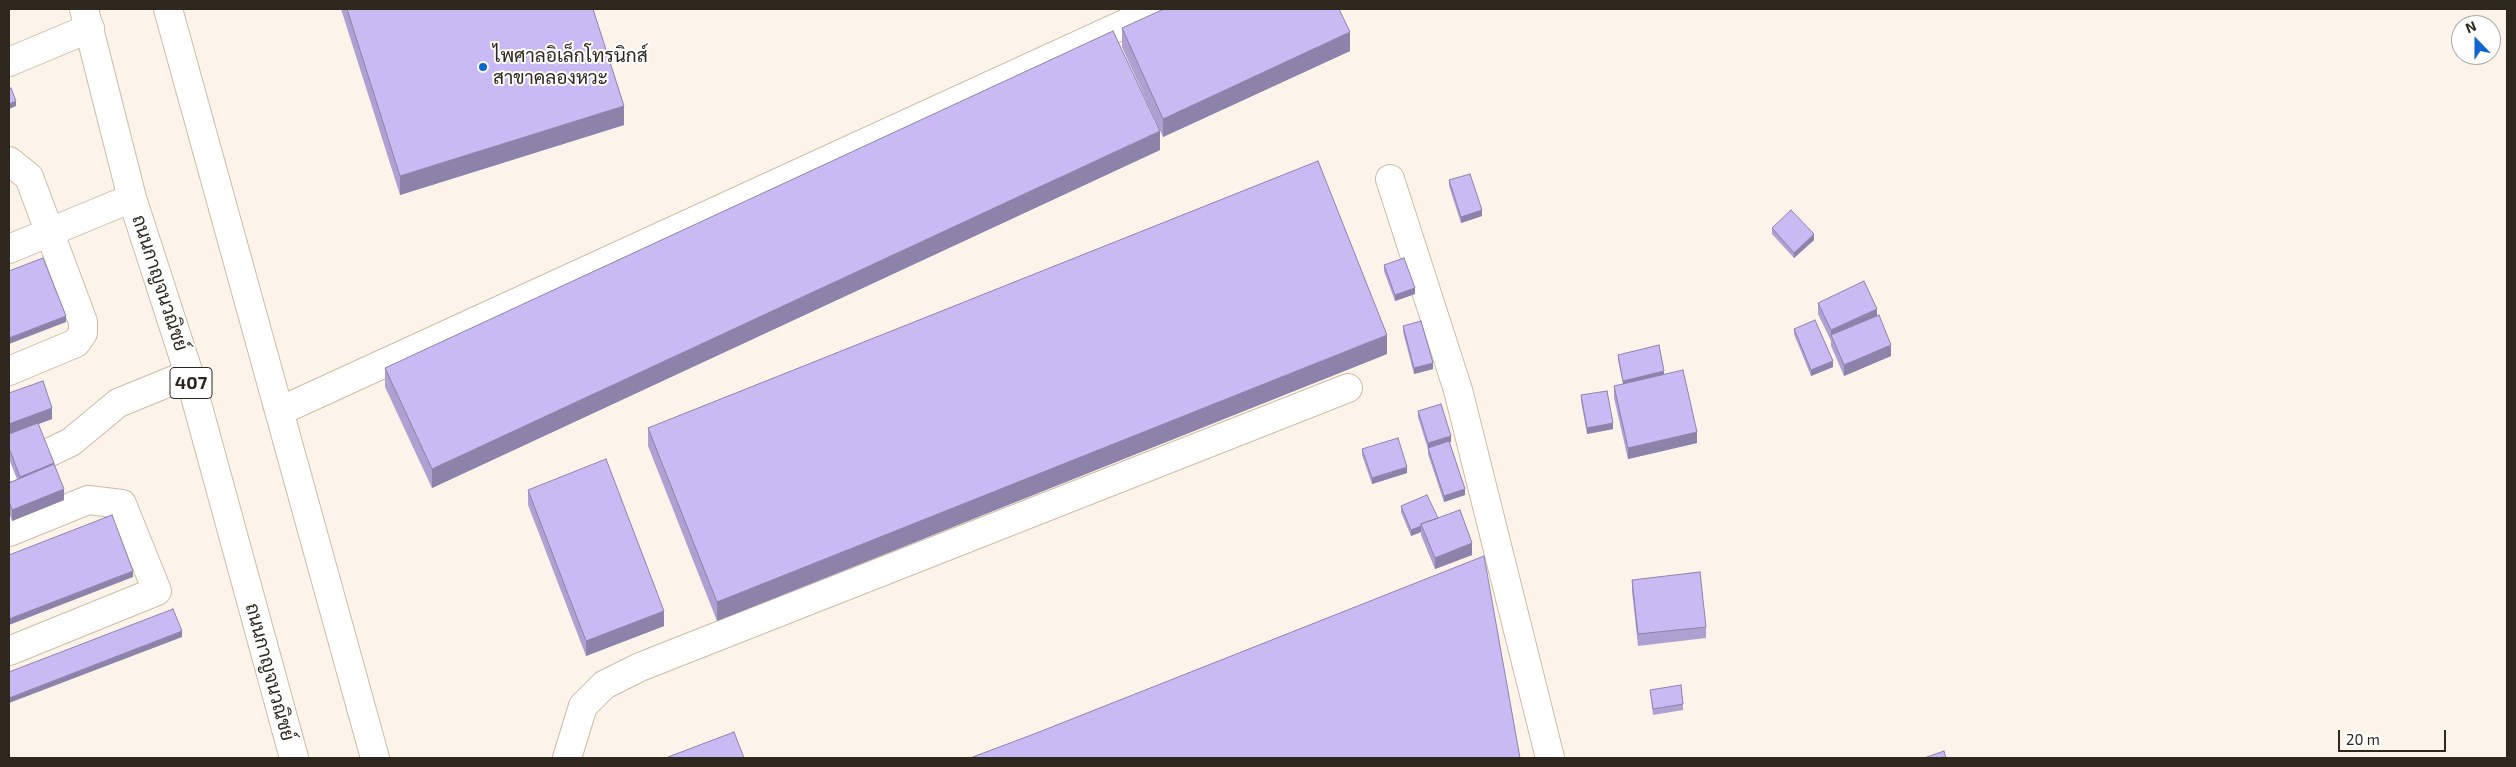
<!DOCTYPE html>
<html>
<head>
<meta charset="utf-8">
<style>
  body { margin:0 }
  #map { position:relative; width:2516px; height:767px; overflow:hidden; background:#fcf4ea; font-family:"Exo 2",sans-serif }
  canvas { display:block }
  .frame { position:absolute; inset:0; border:10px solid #2e271e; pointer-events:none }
  .north { position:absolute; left:2451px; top:15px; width:50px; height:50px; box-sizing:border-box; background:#fff; border:1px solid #aba9a5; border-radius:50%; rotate:338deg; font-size:14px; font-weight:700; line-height:20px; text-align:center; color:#2e271e }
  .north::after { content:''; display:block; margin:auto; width:18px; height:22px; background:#0f65cf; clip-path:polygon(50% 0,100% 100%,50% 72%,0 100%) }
  .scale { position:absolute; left:2338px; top:730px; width:108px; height:22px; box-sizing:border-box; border:2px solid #2e271e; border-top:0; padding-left:6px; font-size:15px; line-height:18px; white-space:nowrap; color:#2e271e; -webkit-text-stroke:4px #fff; paint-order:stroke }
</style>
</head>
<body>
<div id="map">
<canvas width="2516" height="767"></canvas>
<div class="frame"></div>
<div class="north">N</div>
<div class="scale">20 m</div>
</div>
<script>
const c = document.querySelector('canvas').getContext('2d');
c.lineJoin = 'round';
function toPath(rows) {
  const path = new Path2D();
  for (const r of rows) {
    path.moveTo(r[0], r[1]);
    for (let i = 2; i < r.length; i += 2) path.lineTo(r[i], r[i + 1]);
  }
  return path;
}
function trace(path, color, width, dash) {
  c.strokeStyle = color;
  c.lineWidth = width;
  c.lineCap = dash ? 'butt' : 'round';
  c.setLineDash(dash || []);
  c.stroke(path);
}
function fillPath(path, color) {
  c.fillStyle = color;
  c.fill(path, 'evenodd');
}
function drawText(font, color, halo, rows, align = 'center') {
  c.font = font + ' "Exo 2",Sarabun,sans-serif';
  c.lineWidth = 4;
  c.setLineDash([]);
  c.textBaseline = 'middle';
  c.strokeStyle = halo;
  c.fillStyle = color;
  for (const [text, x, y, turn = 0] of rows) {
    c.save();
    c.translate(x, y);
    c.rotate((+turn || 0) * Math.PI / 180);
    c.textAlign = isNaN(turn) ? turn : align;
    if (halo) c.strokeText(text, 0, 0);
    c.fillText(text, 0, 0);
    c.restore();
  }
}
const minor = toPath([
  [9,62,90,28],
  [9,161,29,177,83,322,83,333,76,343,9,371],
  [1390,179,1458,390,1550,758],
  [9,249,132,198],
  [280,411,1157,9],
  [46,454,71,442,118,403,189,374],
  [9,467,12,467],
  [9,532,88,500,122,504,157,591,9,651],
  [567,758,583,706,604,685,640,667,1348,388]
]);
const major = toPath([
  [84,9,132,198,189,374,294,758],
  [168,9,375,758]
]);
trace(minor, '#cebba4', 30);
trace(major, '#cebba4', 30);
trace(minor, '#fff', 28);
trace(major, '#fff', 28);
fillPath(toPath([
  [341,9,593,9,624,125,400,195],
  [1122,28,1350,51,1163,137,1122,47],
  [1160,150,432,488,385,387,385,368],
  [1449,180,1482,216,1461,223,1449,186],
  [1772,228,1814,240,1794,258,1772,234],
  [1384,265,1415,294,1395,301,1384,271],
  [1818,303,1877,315,1891,356,1844,376,1831,346,1831,341,1818,314],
  [1403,326,1433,369,1414,374,1403,332],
  [1794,329,1833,367,1811,376,1794,334],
  [1387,354,717,621,648,446,648,428],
  [1618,355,1664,375,1697,443,1628,459,1614,398,1614,386,1623,384,1618,360],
  [9,393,52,419,38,424,54,465,64,500,12,521,9,512,9,483,17,479,9,459],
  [1581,395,1613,429,1587,434,1581,401],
  [1418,411,1451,442,1449,442,1465,495,1444,502,1428,454,1428,449,1418,417],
  [1362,449,1407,473,1372,484,1362,455],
  [528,490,664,626,586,656,528,505],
  [1401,506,1438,518,1472,555,1435,569,1421,535,1421,532,1411,536,1401,512],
  [1632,580,1706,627,1706,638,1638,646,1632,591],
  [1650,690,1683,704,1683,710,1653,715]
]), '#aea0d1');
fillPath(toPath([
  [1350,32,1350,51,1163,137,1163,119],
  [16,101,16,106,9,109,9,104],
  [624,106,624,125,400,195,400,176],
  [1160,131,1160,150,432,488,432,469],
  [1482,210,1482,216,1461,223,1461,217],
  [1814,234,1814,240,1794,258,1794,253],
  [1415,288,1415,294,1395,301,1395,295],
  [1877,309,1877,320,1831,335,1831,330],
  [66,316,66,322,9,344,9,338],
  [1387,335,1387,354,717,621,717,602],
  [1891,345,1891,356,1844,376,1844,365],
  [1833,361,1833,367,1811,376,1811,370],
  [1433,363,1433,369,1414,374,1414,368],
  [1664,371,1664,377,1623,386,1623,381],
  [52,408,52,419,9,435,9,424],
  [1613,423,1613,429,1587,434,1587,428],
  [1697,432,1697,443,1628,459,1628,448],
  [1451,436,1451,442,1428,449,1428,443],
  [54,463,54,474,20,488,20,477],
  [1407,467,1407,473,1372,484,1372,478],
  [64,489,64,500,12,521,12,510],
  [1465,489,1465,495,1444,502,1444,496],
  [1421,526,1421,532,1411,536,1411,530],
  [1472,543,1472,555,1435,569,1435,558],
  [133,571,133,577,9,625,9,619],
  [664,611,664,626,586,656,586,641],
  [182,631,182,637,9,703,9,698]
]), '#8d82aa');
const building = toPath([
  [347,9,593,9,624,106,400,176,347,9],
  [1164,9,1339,9,1350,32,1163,119,1122,28,1164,9],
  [1113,31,1160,131,432,469,385,368,1113,31],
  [11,88,16,101,9,104,9,89,11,88],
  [1318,161,1387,335,717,602,648,428,1318,161],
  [1470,174,1482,210,1461,217,1449,180,1470,174],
  [1791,210,1814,234,1794,253,1772,228,1791,210],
  [43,258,66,316,9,338,9,271,43,258],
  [1404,258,1415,288,1395,295,1384,265,1404,258],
  [1864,281,1877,309,1831,330,1818,303,1864,281],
  [1879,315,1891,345,1844,365,1831,335,1879,315],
  [1815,320,1833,361,1811,370,1794,329,1815,320],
  [1421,321,1433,363,1414,368,1403,326,1421,321],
  [1659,345,1664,371,1623,381,1618,355,1659,345],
  [1683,370,1697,432,1628,448,1614,386,1683,370],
  [43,381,52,408,9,424,9,393,43,381],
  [1607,391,1613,423,1587,428,1581,395,1607,391],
  [1441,404,1451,436,1428,443,1418,411,1441,404],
  [38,423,54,463,20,477,9,448,9,434,38,423],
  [1398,438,1407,467,1372,478,1362,449,1398,438],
  [1449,441,1465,489,1444,496,1428,448,1449,441],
  [606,459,664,611,586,641,528,490,606,459],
  [54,464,64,489,12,510,9,501,9,483,54,464],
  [1427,495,1438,518,1421,524,1421,526,1411,530,1401,506,1427,495],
  [1460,510,1472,543,1435,558,1421,524,1460,510],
  [112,515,133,571,9,619,9,555,112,515],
  [1484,556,1520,758,970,758,1034,734,1484,556],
  [1700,572,1706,627,1638,634,1632,580,1700,572],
  [173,609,182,631,9,698,9,672,173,609],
  [1681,685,1683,704,1653,709,1650,690,1681,685],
  [734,732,744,758,668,758,668,757,734,732],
  [1944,751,1946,758,1924,758,1944,751]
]);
fillPath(building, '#cabaf3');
trace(building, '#8d82aa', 1);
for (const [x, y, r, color] of [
  [483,67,5,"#0f65cf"]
]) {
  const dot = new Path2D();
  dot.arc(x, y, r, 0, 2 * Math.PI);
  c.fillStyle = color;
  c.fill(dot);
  trace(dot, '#fff', 2);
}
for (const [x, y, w] of [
  [191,383,42]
]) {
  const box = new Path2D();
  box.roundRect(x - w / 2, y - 15.5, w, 31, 4);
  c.fillStyle = '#fff';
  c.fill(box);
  trace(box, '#2e271e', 1);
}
drawText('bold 18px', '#2e271e', null, [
  ["407",191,383]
]);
drawText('19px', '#2e271e', '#fff', [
  ["ไพศาลอิเล็กโทรนิกส์",493,56],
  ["สาขาคลองหวะ",493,78]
], 'left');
drawText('19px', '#2e271e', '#fff', [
  ["ถนนกาญจนวณิชย์",160,283,72],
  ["ถนนกาญจนวณิชย์",270,672,75]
]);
</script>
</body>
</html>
